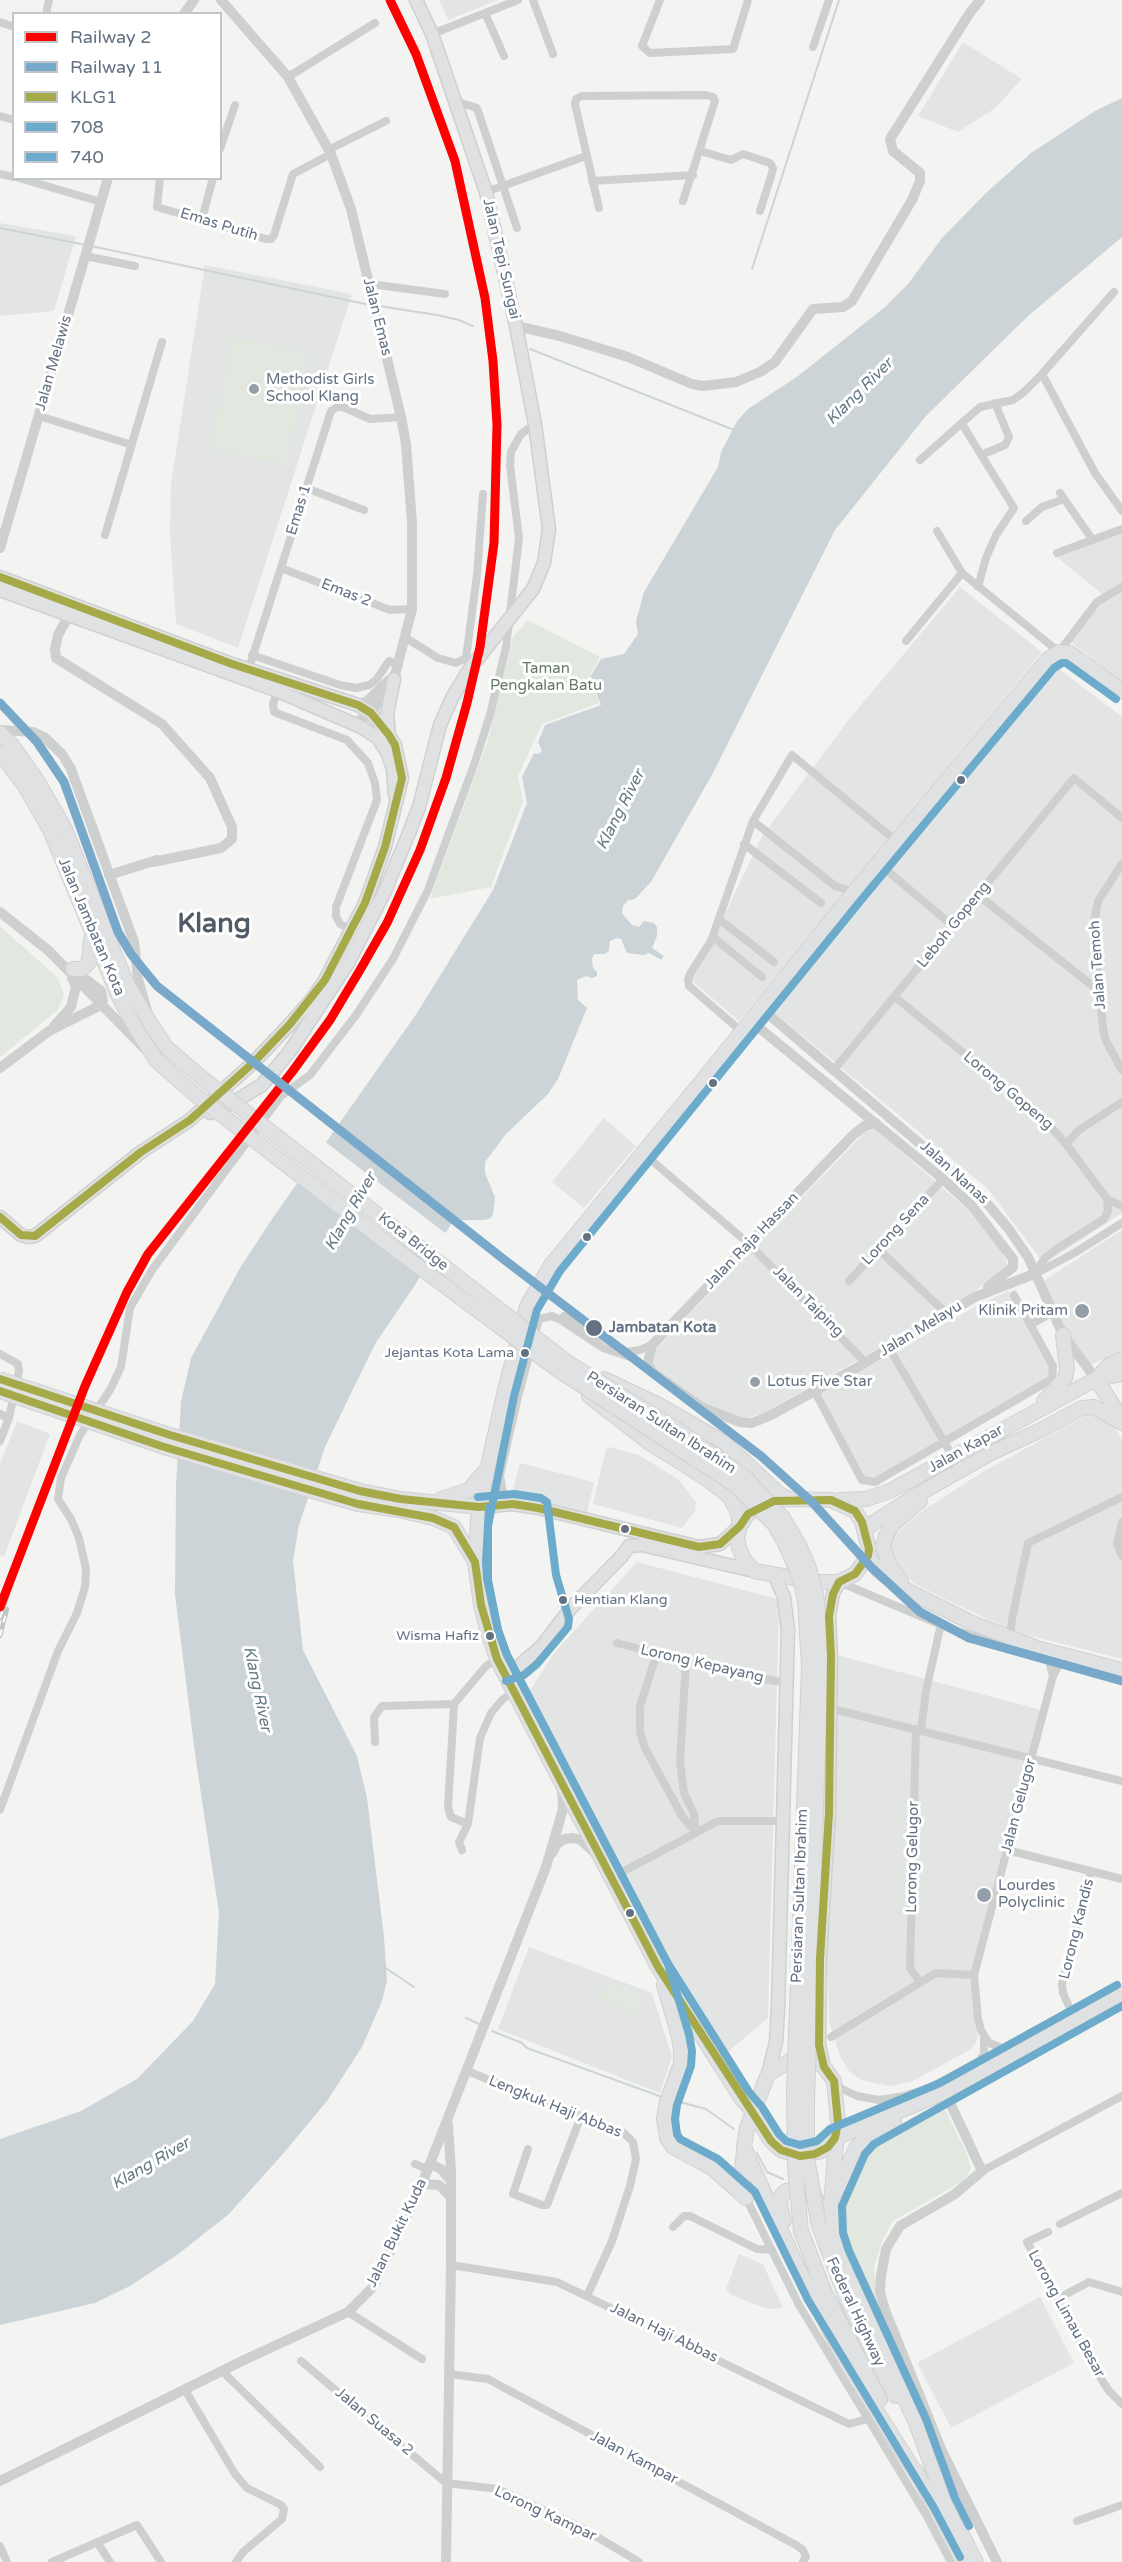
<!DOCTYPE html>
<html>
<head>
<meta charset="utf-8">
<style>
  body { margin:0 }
  #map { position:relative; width:1122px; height:2562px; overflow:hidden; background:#f3f4f2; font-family:"Varela Round",sans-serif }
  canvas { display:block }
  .legend { position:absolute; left:12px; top:12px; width:210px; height:168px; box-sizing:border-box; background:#fff; border:2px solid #c1c6cd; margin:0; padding:8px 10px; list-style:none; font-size:18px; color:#637183 }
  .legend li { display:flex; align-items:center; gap:12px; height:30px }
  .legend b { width:30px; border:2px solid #c1c6cd }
</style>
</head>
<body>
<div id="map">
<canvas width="1122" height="2562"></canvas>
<ul class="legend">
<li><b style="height:8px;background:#f00"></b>Railway 2</li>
<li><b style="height:8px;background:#79a9ca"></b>Railway 11</li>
<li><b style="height:8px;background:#a6a948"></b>KLG1</li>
<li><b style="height:8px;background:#6cabcb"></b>708</li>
<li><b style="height:8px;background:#6cabcb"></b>740</li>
</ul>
</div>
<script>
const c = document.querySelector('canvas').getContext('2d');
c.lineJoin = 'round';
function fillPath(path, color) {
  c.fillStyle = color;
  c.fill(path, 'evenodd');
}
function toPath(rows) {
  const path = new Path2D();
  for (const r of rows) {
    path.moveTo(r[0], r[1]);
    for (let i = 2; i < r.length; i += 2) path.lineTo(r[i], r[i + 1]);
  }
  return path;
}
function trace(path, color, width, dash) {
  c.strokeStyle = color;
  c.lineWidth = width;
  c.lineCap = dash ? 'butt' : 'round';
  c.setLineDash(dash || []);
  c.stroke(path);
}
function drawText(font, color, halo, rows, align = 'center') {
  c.font = font + ' "Varela Round",sans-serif';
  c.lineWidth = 6;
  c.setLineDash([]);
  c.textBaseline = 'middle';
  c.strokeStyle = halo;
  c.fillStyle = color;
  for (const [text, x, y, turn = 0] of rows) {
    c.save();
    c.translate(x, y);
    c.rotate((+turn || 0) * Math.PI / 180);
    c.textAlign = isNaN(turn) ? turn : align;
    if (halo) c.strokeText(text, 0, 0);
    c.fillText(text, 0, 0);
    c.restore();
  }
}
fillPath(toPath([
  [439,0,498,0,448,20],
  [963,42,1022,79,994,109,958,132,918,116],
  [0,223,76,236,54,311,0,316],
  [205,265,352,294,238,648,176,624,170,533,171,484],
  [1122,532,1122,682,1071,642,1101,604,1108,599,1057,557],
  [960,587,1042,652,739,1021,691,980,714,943,725,914,762,836,850,718],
  [1054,665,1122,717,1122,1213,1044,1264,988,1189,769,1008],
  [604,1118,636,1146,584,1208,552,1182],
  [875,1129,968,1210,1001,1250,1008,1266,971,1294,867,1355,763,1413,751,1417,741,1417,705,1404,656,1370,654,1363,656,1349,867,1130],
  [1122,1230,1122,1350,1091,1365,1068,1334,1043,1281],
  [1008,1291,1050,1366,1048,1377,875,1478,864,1477,820,1393,980,1304],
  [1089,1414,1101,1417,1112,1423,1122,1440,1122,1659,1015,1632,945,1599,913,1583,894,1559,890,1546,894,1535,925,1509,986,1470],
  [17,1421,50,1434,4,1557,0,1556,0,1464],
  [609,1447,639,1455,679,1480,696,1502,695,1511,682,1528,593,1504,606,1449],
  [520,1463,594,1482,586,1517,511,1497],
  [637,1562,778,1599,779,1605,768,2018,723,2056,668,1967,529,1702,530,1690,554,1653],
  [837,1655,1041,1710,970,1979,978,2035,976,2042,971,2049,911,2082,889,2086,861,2080,849,2071,840,2056,829,2022,827,1955,833,1871],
  [529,1947,652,1993,672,2057,660,2093,498,2029],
  [739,2254,763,2264,783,2308,768,2309,731,2295,726,2289],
  [1040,2297,1074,2363,951,2428,917,2363]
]), '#e3e5e4');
fillPath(toPath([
  [232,337,309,353,287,465,210,449],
  [528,620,600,657,589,677,599,703,542,724,518,776,523,801,491,887,430,899,488,740,513,637],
  [0,926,58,978,64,995,58,1010,0,1057],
  [607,1980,645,1995,637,2014,599,2000],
  [945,2109,967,2154,971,2169,963,2181,893,2221,882,2241,874,2268,882,2321,882,2324,876,2325,853,2271,839,2223,840,2207,848,2179,860,2157,874,2142]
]), '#e2e7e0');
fillPath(toPath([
  [1122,98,1122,237,1027,317,926,416,835,530,713,773,651,882,635,899,628,900,623,906,622,913,632,925,639,927,644,921,654,923,657,927,657,936,652,948,664,956,661,960,649,953,644,955,627,953,621,939,617,938,610,941,609,951,605,954,594,954,592,959,593,968,597,972,597,976,592,978,586,976,577,980,578,1000,587,1008,558,1079,548,1094,506,1134,485,1162,485,1173,495,1197,493,1214,491,1218,485,1220,459,1220,451,1224,415,1285,375,1344,325,1447,299,1525,293,1561,303,1650,357,1756,367,1798,384,1937,387,1981,382,2001,362,2047,327,2101,282,2155,229,2214,177,2255,130,2286,95,2303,0,2325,0,2139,81,2111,137,2079,193,2021,215,1984,219,1913,196,1761,175,1595,176,1485,181,1402,191,1358,240,1268,272,1219,417,1013,493,890,527,803,522,777,534,753,538,754,542,751,538,742,545,725,601,705,594,688,597,686,594,679,592,680,590,677,601,659,624,654,638,634,636,621,644,592,718,467,721,452,737,421,748,409,798,376,885,307,908,284,942,238,986,193,1031,153,1095,111]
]), '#cdd4d8');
fillPath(toPath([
  [324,1141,448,1235,423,1277,296,1180]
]), '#f3f4f2');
trace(toPath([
  [0,228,86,245],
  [91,246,370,305],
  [752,269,839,0],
  [379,306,437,315,459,320,473,326],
  [530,349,734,430],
  [384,1967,414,1987],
  [466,2018,479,2024],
  [492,2031,522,2043,527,2048,662,2097],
  [680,2102,706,2109,734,2129],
  [757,2153,767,2172,783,2179]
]), '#cdd4d8', 2);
const secondary = toPath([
  [416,0,432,34,486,192,516,326,535,424,549,529],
  [0,577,232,664,358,705,371,713,389,735,395,745,402,778,385,847,365,903,325,980,312,999,290,1024,255,1061,190,1120,141,1152,35,1236,27,1237,21,1235,0,1217],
  [0,590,278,691,361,727,378,738,388,754,393,769,395,795],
  [389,734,387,714,394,679],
  [210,1113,234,1102,262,1085,290,1051,348,963,385,891,409,833],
  [479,1507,513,1504,538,1508,699,1547,720,1544,740,1526],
  [503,1671,519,1666,542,1646,570,1609,622,1556,629,1546,642,1545,754,1571],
  [824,2067,819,2045,820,1959,829,1813,831,1656,829,1616,833,1594,839,1582],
  [768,2074,776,2042,778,2009,788,1630,784,1597,775,1577]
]);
const trunk = toPath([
  [1122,691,1070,653,1059,652,1047,660,854,892,706,1076,551,1265,527,1306,504,1394,479,1507,475,1562,481,1605,488,1633,497,1659,514,1692,658,1967,741,2098,754,2113,771,2141,781,2150,800,2156,822,2151,835,2138,945,2092,1122,1994],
  [0,733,11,744,38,782,65,829,126,982,152,1026,167,1048,202,1078],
  [0,753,25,786,50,830,117,993,136,1029,157,1061,192,1092],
  [73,969,82,969,89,962,91,939],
  [604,1379,657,1404,725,1443,779,1494,788,1499],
  [1096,1379,1122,1419],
  [1096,1379,1122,1374],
  [589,1396,648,1442,704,1477,730,1497,738,1513,740,1526],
  [1044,1401,1065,1378,1067,1369,1063,1335],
  [360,1491,401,1499,479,1507],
  [441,1499,469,1490,486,1470],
  [788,1499,831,1500,855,1511,862,1522,869,1549,868,1556,855,1574,839,1582,818,1582,754,1571,744,1559,739,1548,737,1537,740,1526,748,1514,756,1508,774,1501,788,1499],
  [839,1500,866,1499,890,1491,1096,1379,1109,1365,1122,1359],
  [399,1510,433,1518,454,1527,474,1560],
  [865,1531,873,1523,915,1496,991,1453,1039,1431,1082,1408,1094,1407,1122,1423],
  [868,1556,878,1570,898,1586,972,1623,1040,1649,1122,1670],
  [901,1581,889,1564,883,1546,886,1536,892,1525,920,1501],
  [664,1985,679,2037,681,2051,681,2063,667,2102,664,2119,667,2138,673,2147,712,2168,746,2198],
  [744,2150,742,2170,746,2198],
  [836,2192,856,2148,868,2136,894,2121],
  [784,2221,780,2206,781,2196,786,2191,804,2188,814,2194,817,2202],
  [819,2226,848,2303,895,2396],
  [801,2231,825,2293,880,2400],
  [916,2471,963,2562],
  [919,2478,848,2366,794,2260,744,2147,747,2128,768,2074,793,2059,807,2058,816,2061,824,2067,834,2081,838,2122,831,2204,833,2235,848,2276,916,2423,945,2502],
  [942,2495,976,2562]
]);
trace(secondary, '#cfd1d1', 15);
trace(trunk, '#d0d1d1', 16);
trace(toPath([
  [533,0,553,54],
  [660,0,642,46,650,53,733,49,748,0],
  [485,13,504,56],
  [46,14,49,0],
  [0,22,14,27],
  [432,34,518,0],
  [813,47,829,0],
  [288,77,375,23],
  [455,101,477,108,517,228],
  [0,116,14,120],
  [220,149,235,105],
  [328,150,386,121],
  [700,151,731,160,743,154,770,163,773,168,772,173,760,211],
  [0,174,14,177],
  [19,178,101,202],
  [160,178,157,207,266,239,271,239,274,235,293,174,331,154],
  [592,181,693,175],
  [486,192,586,156],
  [599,208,575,104,576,99,582,96,706,95,713,97,715,101,683,201],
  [202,219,213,178],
  [85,256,135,266],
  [370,284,445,294],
  [1114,292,1042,374,1095,473,1122,511],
  [39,416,132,445],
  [962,424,1014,508,996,535,986,558,978,587],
  [981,455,1005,445,1009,437,995,403],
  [920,460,980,407,1013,400,1024,392,1042,374],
  [306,488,364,510],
  [1060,493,1092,539],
  [1026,521,1042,507,1064,499],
  [937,531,962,573,1059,652,1097,602,1122,587],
  [105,535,162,342],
  [1057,553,1122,529],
  [281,568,390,610,412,609],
  [406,638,438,658,456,663,466,658,477,575,483,494],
  [906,641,962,573],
  [252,655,340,685,356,688,369,685,376,680,389,661,399,665],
  [247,674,331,411,337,407,343,407,370,419,401,417],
  [278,691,273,704,274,712,347,740,368,763,375,783,377,800,336,907,336,916,340,924,352,930],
  [753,821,835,886,854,892],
  [744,844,821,903],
  [878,863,953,926],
  [1122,864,1098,901,1093,928,1103,1029,1106,1041,1122,1070],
  [978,895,1099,991],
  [719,919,774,962],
  [713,937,762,977],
  [895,997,1042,1117,1066,1144,1107,1199,1122,1206],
  [742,1032,689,986,688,980,690,974,711,941,753,821,792,755,896,841],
  [833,1071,1074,778,1122,818],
  [1066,1144,1079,1130,1122,1102],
  [643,1153,749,1244,865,1362],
  [878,1249,946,1313],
  [1037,1273,1076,1252,1122,1223],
  [1034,1274,1045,1258,1055,1250,1104,1219,1108,1211,1107,1199],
  [849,1281,943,1179],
  [564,1316,627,1352,640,1350,652,1345],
  [1030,1325,1053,1312],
  [889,1348,953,1457],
  [0,1354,18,1364,19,1371,9,1418,0,1441],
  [814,1390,862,1480,875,1482,1052,1379,1053,1366,1014,1295],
  [0,1414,9,1418],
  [513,1504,503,1493,500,1475,518,1397,539,1319,552,1316,559,1319,603,1348,633,1358,652,1372],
  [1122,1522,1117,1544,1122,1556],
  [839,1582,951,1629,1043,1657,1049,1661,1053,1676],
  [1010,1639,1012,1619,1028,1543,1122,1497],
  [617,1643,736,1674,787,1683],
  [657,1653,640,1706,640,1732,645,1748,682,1816,696,1833],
  [686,1661,680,1762,684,1793,694,1814,696,1832],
  [829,1708,1122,1781],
  [916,1729,910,1968,920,1982],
  [921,1730,926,1691,941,1624],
  [375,1742,374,1717,382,1706,454,1704],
  [0,1810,58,1651,77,1613,85,1587,86,1569,79,1538,71,1519,58,1499,61,1478,80,1435,110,1390,121,1367,130,1308,152,1270,281,1096,310,1075,356,1015,393,959,428,890,475,762,490,715,506,647,519,538,510,465,511,452,521,434,535,424],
  [468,1824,451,1817,448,1807,454,1704,486,1666,497,1659],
  [462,1850,459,1842,468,1824,480,1738,491,1713,503,1699,514,1692],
  [1007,1850,1122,1879],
  [611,1878,718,1821,782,1821],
  [1075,2020,1063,1993,1062,1984,1091,1871],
  [831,2037,936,1973,974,1975],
  [1033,2037,1002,2048,989,2043,981,2030,978,2019,974,1975,1053,1676,1059,1665,1066,1663,1077,1664],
  [467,2071,624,2133,633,2142,636,2159,630,2186,612,2241,587,2296],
  [834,2081,842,2089,857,2096,879,2100,904,2096,931,2087,979,2061,984,2054,984,2039],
  [528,2149,513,2194,542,2205,547,2205,581,2116],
  [415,2164,428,2169],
  [982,2171,1122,2096],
  [746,2198,799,2305,925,2513,951,2562],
  [1060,2224,1122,2193],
  [673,2227,684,2216,690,2216,757,2249,772,2250],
  [1048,2232,1027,2242,1096,2371,1109,2391,1122,2404],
  [451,2265,557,2282,849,2424,867,2419],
  [1057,2299,1089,2282,1122,2292],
  [348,2312,422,2359],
  [301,2361,446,2483,498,2489,582,2528,639,2562],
  [222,2371,320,2467],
  [449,2374,488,2379,796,2545,803,2550,806,2557,803,2562],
  [185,2390,235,2474,247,2488,281,2505,284,2509,282,2519,243,2552,236,2562],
  [1077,2521,1122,2505],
  [97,2542,110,2562],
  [0,2546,7,2562],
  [52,2562,137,2525,161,2562]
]), '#cecfcf', 8);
trace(toPath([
  [221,0,288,77,331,154,351,209,401,417,406,444,412,523,412,609,394,679,371,713,354,724],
  [184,14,194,0],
  [516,326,560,336,628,357,692,384,703,386,736,382,760,372,775,362,813,309,843,307,852,301,912,200,920,181,920,173,893,151,890,139,969,14,980,0],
  [0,548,108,178],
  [73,608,58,635,55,649,56,658,162,724,210,778,232,827,232,839,221,848,153,862],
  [358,705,367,701,388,681],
  [0,730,33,732,44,737,62,754,71,769,134,942,138,979,147,1011],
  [109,875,157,860],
  [0,912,49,951,144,1048],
  [761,1008,980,1195,1008,1228,1028,1257,1063,1335,1096,1379],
  [751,1021,943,1179,972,1206,1013,1259,1013,1267,988,1287],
  [54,1026,71,1007,76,986,72,978],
  [0,1068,49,1031,101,1005,103,1001,101,991,75,971],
  [876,1123,866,1125,854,1134,652,1345,648,1363,652,1372,703,1408,740,1422,752,1423,769,1416,851,1371,975,1297,1034,1274],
  [552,1853,557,1844,564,1839,573,1838,581,1840,595,1853],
  [945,2092,982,2171,955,2194,900,2226,886,2249,881,2276,880,2292,885,2310,942,2451,997,2562],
  [430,2164,441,2169,451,2181],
  [422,2184,439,2185,451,2197],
  [899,2376,920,2404],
  [0,2481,244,2360,348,2312,373,2287,422,2184,546,1867,563,1809,562,1787],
  [446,2562,451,2265,451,2170,448,2125]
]), '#cecfcf', 10);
trace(secondary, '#e0e1e2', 12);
trace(trunk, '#e0e1e2', 14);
const rail = toPath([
  [0,1618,35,1512],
  [0,1636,7,1609]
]);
trace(rail, '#c3c4c4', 4.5);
trace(rail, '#fff', 2, [7]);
const secondaryBridge = toPath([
  [409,833,419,807,440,725,452,698,471,667,533,589,544,563,549,529]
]);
const trunkBridge = toPath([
  [202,1078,567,1362,681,1432,746,1478,783,1518,799,1545,809,1568,816,1594,821,1643,807,2101,807,2158,819,2226],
  [192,1092,387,1243,558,1370,735,1485,774,1524,785,1543,800,1578,805,1601,809,1666,794,2092,795,2168,801,2231],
  [0,1379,170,1435,360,1491],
  [0,1391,161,1446,299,1487,358,1504,399,1510]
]);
trace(secondaryBridge, '#cfd1d1', 15, []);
trace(trunkBridge, '#d0d1d1', 16, []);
trace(secondaryBridge, '#e0e1e2', 12);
trace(trunkBridge, '#e0e1e2', 14);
trace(toPath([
  [0,577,232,664,358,705,371,713,389,735,395,745,402,778,385,847,365,903,325,980,290,1024,255,1061,190,1120,141,1152,35,1236,21,1235,0,1217],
  [0,1379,170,1435,360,1491,401,1499,479,1507,513,1504,538,1508,699,1547,720,1544,740,1526,748,1514,774,1501,831,1500,855,1511,862,1522,869,1549,868,1556,855,1574,839,1582,833,1594,829,1616,831,1656,829,1813,820,1959,819,2045,824,2067,834,2081,838,2122,835,2138,828,2147,815,2154,800,2156,781,2150,771,2141,658,1967,497,1659,481,1605,475,1562,454,1527,433,1518,358,1504,161,1446,0,1391]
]), '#a6a948', 8);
trace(toPath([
  [969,2526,955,2498,926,2419,849,2251,843,2233,842,2206,865,2154,874,2144,1122,2006],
  [960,2557,934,2508,808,2300,755,2192,718,2159,680,2139,677,2134,675,2119,677,2105,691,2066,692,2051,689,2034,668,1964,507,1655,498,1630,488,1580,488,1526,514,1396,537,1310,560,1271,862,899,1054,668,1062,663,1066,663,1116,699]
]), '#6cabcb', 8);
trace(toPath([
  [478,1497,514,1494,541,1498,547,1502,556,1575,569,1619,568,1627,537,1664,524,1675,506,1681],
  [489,1508,486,1562,487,1579,498,1630,507,1655,667,1962,749,2092,762,2107,779,2134,786,2141,800,2145,817,2141,830,2129,940,2083,1117,1985]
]), '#6cabcb', 8);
trace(toPath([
  [0,1607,85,1386,127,1292,148,1254,292,1072,330,1020,360,970,387,923,420,850,446,778,467,703,480,647,494,543,497,425,493,361,485,298,455,161,416,54,390,0]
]), '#f00', 9);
trace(toPath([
  [0,703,37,742,64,782,118,932,131,954,157,986,502,1258,761,1456,812,1502,871,1567,920,1612,969,1638,1122,1681]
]), '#79a9ca', 9);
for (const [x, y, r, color] of [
  [254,389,6,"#959faa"],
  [961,780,5,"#637183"],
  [713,1083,5,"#637183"],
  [587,1237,5,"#637183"],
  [1082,1311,8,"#959faa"],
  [594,1328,9,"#637183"],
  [525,1353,5,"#637183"],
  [755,1382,6,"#959faa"],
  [625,1529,5,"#637183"],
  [563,1600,5,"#637183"],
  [490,1636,5,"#637183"],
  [984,1895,8,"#959faa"],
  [630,1913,5,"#637183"]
]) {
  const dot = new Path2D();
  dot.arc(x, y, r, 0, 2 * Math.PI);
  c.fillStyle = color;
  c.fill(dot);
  trace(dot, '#fff', 2);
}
drawText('14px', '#637183', '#fff', [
  ["Jejantas Kota Lama",514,1353],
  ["Hentian Klang",574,1600,"left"],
  ["Wisma Hafiz",479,1636]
], 'right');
drawText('15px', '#637183', '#fff', [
  ["Emas Putih",219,225,17],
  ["Jalan Tepi Sungai",501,259,77],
  ["Jalan Emas",377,317,76],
  ["Jalan Melawis",54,363,-74],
  ["Emas 1",299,510,-73],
  ["Emas 2",346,593,21],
  ["Leboh Gopeng",954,925,-51],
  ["Jalan Jambatan Kota",91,927,67],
  ["Jalan Temoh",1098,965,-94],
  ["Lorong Gopeng",1008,1091,40],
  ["Jalan Nanas",954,1173,42],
  ["Lorong Sena",896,1230,-47],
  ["Jalan Raja Hassan",752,1241,-46],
  ["Kota Bridge",413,1242,38],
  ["Jalan Taiping",808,1302,45],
  ["Jalan Melayu",921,1329,-31],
  ["Persiaran Sultan Ibrahim",661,1423,33],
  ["Jalan Kapar",966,1449,-29],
  ["Lorong Kepayang",702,1664,13],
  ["Jalan Gelugor",1019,1806,-75],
  ["Lorong Gelugor",913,1857,-89],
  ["Persiaran Sultan Ibrahim",800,1896,-88],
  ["Lorong Kandis",1077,1929,-76],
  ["Lengkuk Haji Abbas",555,2107,22],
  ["Jalan Bukit Kuda",397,2233,-64],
  ["Federal Highway",855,2312,65],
  ["Lorong Limau Besar",1066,2314,61],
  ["Jalan Haji Abbas",664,2333,26],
  ["Jalan Suasa 2",374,2422,40],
  ["Jalan Kampar",634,2458,28],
  ["Lorong Kampar",545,2514,25]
]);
drawText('15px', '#637183', '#fff', [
  ["Methodist Girls",266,380],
  ["School Klang",266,397],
  ["Klinik Pritam",1068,1311,"right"],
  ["Lotus Five Star",767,1382],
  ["Lourdes",998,1886],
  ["Polyclinic",998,1903]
], 'left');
drawText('15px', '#647a62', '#fff', [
  ["Taman",546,669],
  ["Pengkalan Batu",546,686]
]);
drawText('bold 15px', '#637183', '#fff', [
  ["Jambatan Kota",609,1328]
], 'left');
drawText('italic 16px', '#637a87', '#fff', [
  ["Klang River",860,392,-45],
  ["Klang River",621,810,-63],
  ["Klang River",351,1212,-60],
  ["Klang River",257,1689,78],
  ["Klang River",151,2164,-30]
]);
drawText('bold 27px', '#515b68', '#fff', [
  ["Klang",214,925]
]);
</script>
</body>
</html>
